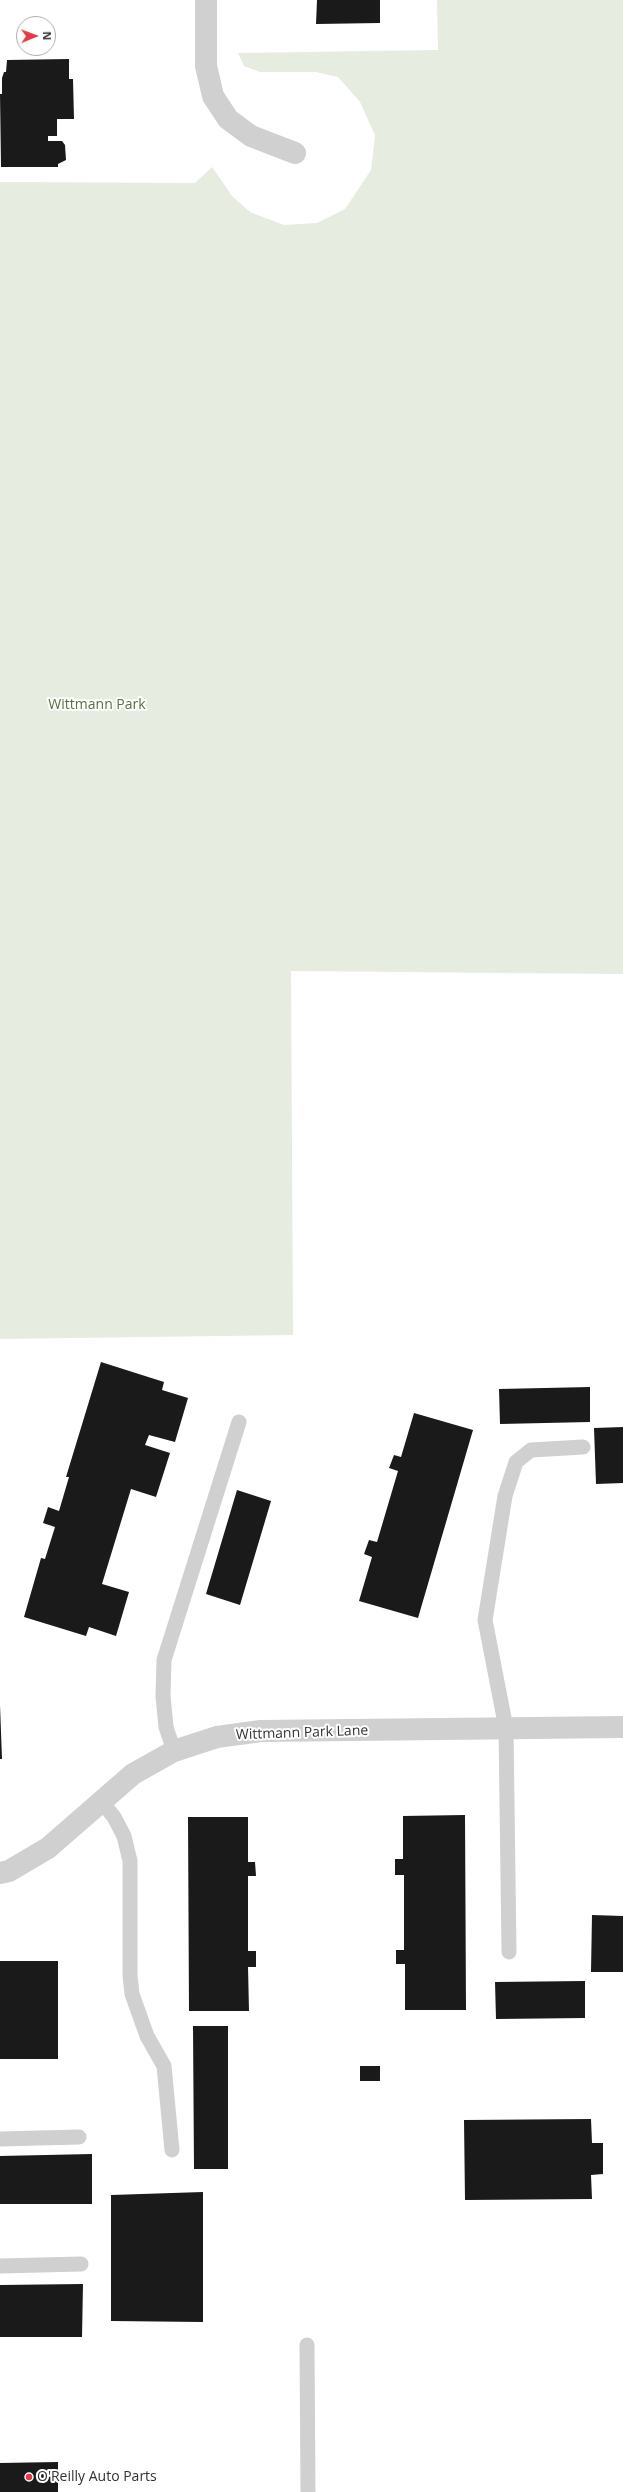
<!DOCTYPE html>
<html>
<head>
<meta charset="utf-8">
<style>
  body { margin:0 }
  #map { position:relative; width:623px; height:2492px; overflow:hidden; background:#fff; font-family:"Open Sans",sans-serif }
  canvas { display:block }
  .north { position:absolute; left:16px; top:16px; width:40px; height:40px; box-sizing:border-box; background:#fff; border:1px solid #adadad; border-radius:50%; rotate:89deg; font-size:11px; font-weight:700; line-height:16px; text-align:center; color:#333 }
  .north::after { content:''; display:block; margin:auto; width:14px; height:18px; background:#e63946; clip-path:polygon(50% 0,100% 100%,50% 72%,0 100%) }
</style>
</head>
<body>
<div id="map">
<canvas width="623" height="2492"></canvas>
<div class="north">N</div>
</div>
<script>
const c = document.querySelector('canvas').getContext('2d');
c.lineJoin = 'round';
function fillPath(path, color) {
  c.fillStyle = color;
  c.fill(path, 'evenodd');
}
function toPath(rows) {
  const path = new Path2D();
  for (const r of rows) {
    path.moveTo(r[0], r[1]);
    for (let i = 2; i < r.length; i += 2) path.lineTo(r[i], r[i + 1]);
  }
  return path;
}
function trace(path, color, width, dash) {
  c.strokeStyle = color;
  c.lineWidth = width;
  c.lineCap = dash ? 'butt' : 'round';
  c.setLineDash(dash || []);
  c.stroke(path);
}
function drawText(font, color, halo, rows, align = 'center') {
  c.font = font + ' "Open Sans",sans-serif';
  c.lineWidth = 4;
  c.setLineDash([]);
  c.textBaseline = 'middle';
  c.strokeStyle = halo;
  c.fillStyle = color;
  for (const [text, x, y, turn = 0] of rows) {
    c.save();
    c.translate(x, y);
    c.rotate((+turn || 0) * Math.PI / 180);
    c.textAlign = isNaN(turn) ? turn : align;
    if (halo) c.strokeText(text, 0, 0);
    c.fillText(text, 0, 0);
    c.restore();
  }
}
fillPath(toPath([
  [437,0,623,0,623,974,291,971,293,1335,0,1339,0,182,195,183,212,167,232,196,250,212,284,225,317,223,345,209,371,170,375,135,360,102,338,77,316,72,260,72,244,66,238,53,438,50]
]), '#e6ecdf');
fillPath(toPath([
  [317,0,380,0,380,23,316,24],
  [69,59,69,79,73,79,74,119,57,119,57,136,48,136,48,141,62,141,65,145,66,160,58,164,58,167,1,167,0,94,2,94,2,78,4,72,6,72,7,60],
  [101,1362,164,1382,162,1390,188,1398,175,1442,149,1435,145,1445,170,1453,156,1497,131,1489,102,1584,129,1592,116,1636,89,1627,86,1636,24,1617,41,1558,45,1559,55,1527,43,1523,48,1507,59,1511,69,1477,66,1477],
  [590,1387,590,1422,500,1424,499,1389],
  [414,1413,473,1430,418,1618,359,1601,372,1557,364,1554,369,1540,377,1542,398,1471,389,1468,394,1455,401,1457],
  [623,1427,623,1483,596,1484,594,1428],
  [237,1490,271,1501,240,1605,206,1594],
  [0,1705,2,1759,0,1759],
  [465,1815,466,2010,405,2010,405,1964,396,1964,396,1950,404,1950,404,1875,395,1875,395,1859,403,1859,403,1816],
  [188,1817,248,1817,248,1862,255,1862,256,1876,248,1876,248,1951,256,1951,256,1967,248,1967,249,2011,189,2011],
  [592,1915,623,1916,623,1972,591,1972],
  [0,1961,58,1961,58,2059,0,2059],
  [585,1981,585,2018,496,2019,495,1982],
  [193,2026,228,2026,228,2169,194,2169],
  [360,2066,380,2066,380,2081,360,2081],
  [591,2119,592,2143,603,2143,603,2174,591,2175,592,2199,465,2200,464,2120],
  [92,2154,92,2204,0,2204,0,2156],
  [203,2192,203,2322,111,2321,111,2195],
  [83,2284,82,2337,0,2337,0,2285],
  [58,2462,58,2492,0,2492,0,2463]
]), '#1a1a1a');
trace(toPath([
  [174,1751,166,1727,163,1696,164,1660,239,1422],
  [102,1802,114,1817,124,1836,130,1861,130,1975,132,1994,147,2036,164,2066,172,2150],
  [509,1952,506,1728,485,1620,505,1496,516,1462,531,1450,583,1447],
  [0,2139,79,2137],
  [0,2266,81,2264],
  [307,2345,308,2492]
]), '#d0d0d0', 15);
trace(toPath([
  [206,0,206,66,213,96,228,119,251,136,295,153],
  [0,1873,9,1871,48,1848,133,1774,174,1751,217,1737,261,1731,623,1727]
]), '#d0d0d0', 22);
for (const [x, y, r, color] of [
  [29,2477,4,"#e63946"]
]) {
  const dot = new Path2D();
  dot.arc(x, y, r, 0, 2 * Math.PI);
  c.fillStyle = color;
  c.fill(dot);
  trace(dot, '#fff', 1.5);
}
drawText('14px', '#56703f', '#fff', [
  ["Wittmann Park",97,705]
]);
drawText('14px', '#333', '#fff', [
  ["Wittmann Park Lane",302,1733,-2]
]);
drawText('14px', '#333', '#fff', [
  ["O'Reilly Auto Parts",37,2477]
], 'left');
</script>
</body>
</html>
